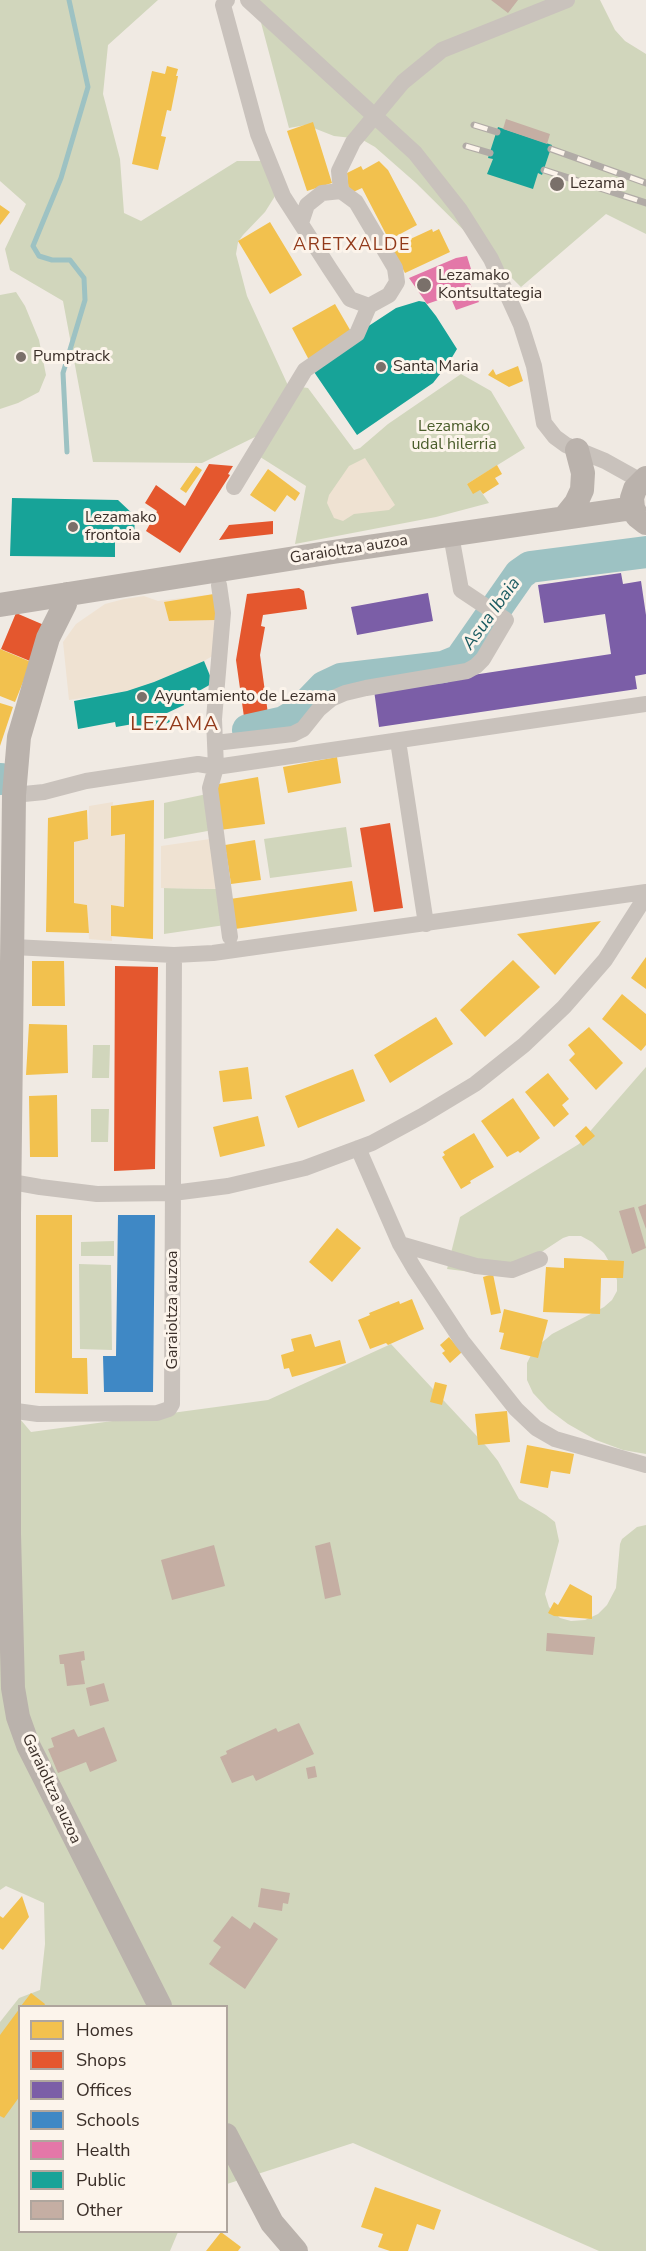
<!DOCTYPE html>
<html>
<head>
<meta charset="utf-8">
<style>
  body { margin:0 }
  #map { position:relative; width:646px; height:2251px; overflow:hidden; background:#f0eae3; font-family:"Nunito Sans",sans-serif }
  canvas { display:block }
  .legend { position:absolute; left:18px; top:2005px; width:210px; height:228px; box-sizing:border-box; background:#fcf4eb; border:2px solid #afa59d; margin:0; padding:8px 10px; list-style:none; font-size:18px; color:#3b2f29 }
  .legend li { display:flex; align-items:center; gap:12px; height:30px }
  .legend b { width:30px; border:2px solid #afa59d }
</style>
</head>
<body>
<div id="map">
<canvas width="646" height="2251"></canvas>
<ul class="legend">
<li><b style="height:16px;background:#f2c14e"></b>Homes</li>
<li><b style="height:16px;background:#e4572e"></b>Shops</li>
<li><b style="height:16px;background:#7b5ea7"></b>Offices</li>
<li><b style="height:16px;background:#3f88c5"></b>Schools</li>
<li><b style="height:16px;background:#e377a8"></b>Health</li>
<li><b style="height:16px;background:#17a398"></b>Public</li>
<li><b style="height:16px;background:#c5aea3"></b>Other</li>
</ul>
</div>
<script>
const c = document.querySelector('canvas').getContext('2d');
c.lineJoin = 'round';
function fillPath(path, color) {
  c.fillStyle = color;
  c.fill(path, 'evenodd');
}
function toPath(rows) {
  const path = new Path2D();
  for (const r of rows) {
    path.moveTo(r[0], r[1]);
    for (let i = 2; i < r.length; i += 2) path.lineTo(r[i], r[i + 1]);
  }
  return path;
}
function trace(path, color, width, dash) {
  c.strokeStyle = color;
  c.lineWidth = width;
  c.lineCap = dash ? 'butt' : 'round';
  c.setLineDash(dash || []);
  c.stroke(path);
}
function drawText(font, color, halo, rows, align = 'center') {
  c.font = font + ' "Nunito Sans",sans-serif';
  c.lineWidth = 6;
  c.setLineDash([]);
  c.textBaseline = 'middle';
  c.strokeStyle = halo;
  c.fillStyle = color;
  for (const [text, x, y, turn = 0] of rows) {
    c.save();
    c.translate(x, y);
    c.rotate((+turn || 0) * Math.PI / 180);
    c.textAlign = isNaN(turn) ? turn : align;
    if (halo) c.strokeText(text, 0, 0);
    c.fillText(text, 0, 0);
    c.restore();
  }
}
fillPath(toPath([
  [0,0,158,0,108,45,103,94,120,159,124,213,141,221,237,161,272,161,277,193,265,212,243,235,238,242,236,254,247,296,291,392,301,387,308,388,354,450,360,448,388,424,461,374,491,391,525,448,467,484,480,490,489,503,436,517,295,544,306,486,257,455,255,437,202,463,93,462,63,301,10,270,5,249,26,204,0,181],
  [255,0,600,0,615,30,625,41,646,54,646,234,606,214,521,287,416,183,375,147,361,139,334,136,306,125,289,128],
  [16,292,25,306,39,340,46,375,39,392,18,403,0,409,0,295],
  [207,794,213,830,164,839,164,803],
  [346,827,352,867,270,878,264,839],
  [164,888,220,889,225,925,164,934],
  [93,1045,110,1045,109,1078,92,1078],
  [646,1067,646,1454,623,1450,596,1440,568,1424,548,1409,533,1393,527,1380,527,1363,534,1349,552,1334,604,1307,612,1300,617,1291,617,1280,614,1270,604,1253,592,1242,581,1236,569,1236,563,1238,517,1268,487,1274,447,1269,460,1217,579,1144],
  [91,1109,109,1109,108,1142,91,1142],
  [114,1241,114,1256,81,1256,81,1242],
  [79,1264,111,1265,112,1350,80,1349],
  [391,1344,487,1447,498,1461,519,1499,546,1515,555,1522,559,1541,545,1594,549,1607,560,1618,571,1621,585,1620,598,1614,607,1605,616,1588,620,1544,622,1539,637,1527,646,1525,646,2251,599,2251,353,2143,227,2184,226,2006,20,2006,20,2232,178,2232,170,2251,0,2251,0,2022,19,1998,40,1990,45,1944,44,1903,6,1886,0,1890,0,1400,4,1400,31,1432,268,1400]
]), '#d1d6bc');
fillPath(toPath([
  [365,458,395,505,389,510,354,514,343,521,334,518,327,503,329,495,349,466],
  [214,594,219,652,204,661,154,682,127,691,69,700,63,642,76,624,105,604,124,599,144,596,158,601],
  [113,802,111,836,125,834,124,907,111,905,112,941,89,939,87,905,74,903,74,842,88,839,89,806],
  [217,838,224,889,161,888,161,846]
]), '#efe2d2');
fillPath(toPath([
  [167,66,178,69,176,76,178,76,171,111,167,110,161,136,166,137,158,170,132,164,152,71,165,74],
  [313,122,332,183,307,191,287,131],
  [379,161,388,170,417,225,389,240,362,188,349,194,347,173,361,166,363,170],
  [0,205,10,212,0,225],
  [270,222,302,275,270,294,238,241],
  [432,229,433,232,439,229,450,252,405,273,394,252,407,245,406,241],
  [335,304,353,335,309,360,292,328],
  [518,366,523,381,509,387,488,375,493,369,496,375],
  [497,465,502,474,495,478,499,484,483,494,480,490,473,494,467,484],
  [196,466,202,470,186,493,180,489],
  [268,469,300,493,295,501,287,495,275,512,250,495],
  [214,594,216,620,169,621,164,602],
  [0,649,31,662,15,702,0,696],
  [0,703,13,707,0,746],
  [337,757,341,783,288,793,283,767],
  [258,777,265,824,220,830,213,785],
  [154,800,153,939,111,936,111,905,124,907,125,834,111,836,111,806],
  [87,810,88,839,74,842,74,903,87,905,89,933,46,932,48,818],
  [255,840,261,880,231,884,225,845],
  [352,881,357,911,235,929,230,899],
  [601,921,555,975,517,934],
  [646,957,646,989,631,978],
  [513,960,540,987,485,1037,460,1010],
  [32,961,64,961,65,1006,32,1006],
  [622,994,646,1014,646,1045,641,1051,602,1019],
  [436,1017,453,1044,390,1083,374,1055],
  [29,1024,67,1025,68,1073,26,1075],
  [589,1027,623,1063,596,1090,569,1060,575,1054,568,1045],
  [248,1067,252,1099,223,1102,219,1071],
  [353,1069,365,1101,298,1128,285,1096],
  [548,1073,569,1099,562,1105,569,1114,554,1127,525,1092],
  [57,1095,58,1157,30,1157,29,1096],
  [513,1098,540,1138,520,1153,518,1151,507,1157,481,1121],
  [258,1116,265,1146,220,1157,213,1127],
  [586,1126,595,1136,583,1146,575,1136],
  [474,1133,494,1167,470,1181,471,1183,461,1189,442,1157,445,1155,443,1152],
  [36,1215,72,1215,72,1358,87,1358,88,1394,35,1393],
  [337,1228,361,1248,332,1282,309,1262],
  [564,1258,624,1261,623,1278,601,1278,600,1314,543,1312,546,1267,564,1268],
  [493,1274,501,1313,491,1315,483,1277],
  [412,1299,424,1329,388,1345,386,1343,370,1349,358,1320,370,1315,369,1313,399,1301,400,1304],
  [504,1309,548,1320,538,1358,500,1349,504,1333,499,1332],
  [311,1334,315,1347,340,1340,346,1363,292,1377,289,1368,284,1369,281,1355,294,1351,291,1339],
  [449,1337,462,1352,450,1363,442,1353,445,1351,440,1345],
  [435,1382,447,1385,442,1405,430,1402],
  [507,1411,510,1442,478,1445,475,1414],
  [527,1445,574,1454,570,1474,551,1471,548,1488,520,1483],
  [570,1584,592,1596,592,1619,554,1616,548,1613,554,1602,558,1605],
  [22,1896,29,1917,3,1950,0,1948,0,1916,3,1918],
  [31,1993,45,2004,44,2006,21,2006],
  [20,2008,20,2096,4,2118,0,2116,0,2035],
  [375,2187,441,2210,434,2230,417,2224,408,2251,390,2251,378,2247,383,2234,361,2227],
  [221,2232,241,2247,238,2251,206,2251]
]), '#f2c14e');
fillPath(toPath([
  [209,464,233,466,228,474,230,475,180,553,146,531,157,511,145,503,156,485,185,506],
  [273,521,273,534,219,540,229,525],
  [299,588,304,591,307,609,263,615,261,626,265,627,260,655,268,714,244,717,236,660,247,594],
  [16,613,44,625,30,661,1,649],
  [390,823,403,908,374,912,360,828],
  [115,966,158,967,155,1169,114,1171]
]), '#e4572e');
fillPath(toPath([
  [621,573,623,584,641,581,646,615,646,674,635,676,637,689,379,727,374,690,611,654,605,614,544,623,538,585],
  [428,593,433,621,357,635,351,607]
]), '#7b5ea7');
fillPath(toPath([
  [118,1215,155,1215,153,1392,104,1392,103,1356,116,1356]
]), '#3f88c5');
fillPath(toPath([
  [467,256,471,269,465,273,479,302,456,310,450,296,427,304,409,278,456,258]
]), '#e377a8');
fillPath(toPath([
  [498,127,552,145,542,175,538,173,533,189,487,174,493,159,488,158],
  [419,301,425,302,436,316,457,349,448,364,433,383,357,435,312,369,364,329,396,308],
  [12,498,118,500,135,516,134,538,115,537,115,557,10,556],
  [204,661,213,683,183,700,184,705,167,713,170,722,138,733,133,724,116,727,115,722,78,729,74,701,127,691,154,682]
]), '#17a398');
trace(toPath([
  [67,452,63,373,85,300,84,278,70,260,52,260,39,256,33,246,61,178,88,87,69,0]
]), '#9dc2c3', 5);
trace(toPath([
  [248,730,284,722,299,713,324,687,341,679,443,667,460,660,520,574,530,567,646,552],
  [0,779,1,779]
]), '#9dc2c3', 32);
fillPath(toPath([
  [491,0,518,0,508,13],
  [506,119,550,134,547,144,503,129],
  [646,1204,646,1229,638,1207],
  [634,1207,646,1248,632,1254,619,1211],
  [330,1542,341,1595,325,1599,315,1546],
  [214,1545,225,1586,172,1600,161,1560],
  [547,1633,595,1637,593,1655,546,1651],
  [84,1651,85,1660,81,1661,85,1684,67,1686,64,1664,60,1664,59,1655],
  [104,1683,109,1701,90,1706,86,1688],
  [299,1723,314,1754,256,1781,253,1775,232,1783,220,1757,227,1754,226,1751,276,1728,278,1732],
  [104,1727,117,1761,90,1772,86,1762,58,1773,48,1749,54,1747,51,1738,74,1729,78,1737],
  [315,1766,317,1777,308,1779,306,1768],
  [261,1888,290,1893,288,1904,283,1903,282,1911,258,1907],
  [232,1916,250,1929,254,1922,278,1939,245,1989,209,1964,221,1947,213,1941]
]), '#c5aea3');
trace(toPath([
  [227,0,223,5,258,134,283,196,330,269,350,299,369,306,389,295,397,282,395,268,356,202,341,191,322,193,307,205,301,223],
  [248,0,415,153,460,210,491,259,521,325,534,366,544,423,555,437,566,445,605,461,641,481],
  [341,191,339,171,353,142,403,82,442,50,567,0],
  [234,487,305,370,357,334,369,306],
  [219,585,223,613,214,719,216,767,210,788,230,937],
  [398,741,426,924],
  [215,743,293,734,303,729,319,709,331,699,345,693,366,688,467,671,476,666,483,659,506,620,461,590,453,546],
  [14,795,44,792,86,781,198,764,216,767,646,704],
  [13,947,174,955,213,953,646,892],
  [358,1148,400,1244,414,1268,462,1341,516,1409,536,1428,555,1439,646,1465],
  [0,1180,40,1187,97,1194,173,1193,228,1186,305,1168,372,1143,422,1116,475,1084,524,1045,564,1007,605,960,646,896],
  [400,1244,476,1266,512,1270,540,1259],
  [9,1410,38,1414,157,1413,169,1409,172,1404,174,955]
]), '#c9c2bc', 16);
trace(toPath([
  [646,478,635,489,632,498,633,508,637,516,646,523],
  [564,518,576,503,582,490,583,473,577,450],
  [67,594,65,604,48,638,19,737,14,795,9,1213,9,1534,13,1688,18,1717,28,1745,160,2006],
  [0,605,333,552,633,508],
  [226,2135,272,2223,296,2251]
]), '#bab2ac', 24);
const rail = toPath([
  [474,125,497,132],
  [466,146,490,153],
  [551,149,646,183],
  [544,170,646,203]
]);
trace(rail, '#b1aba6', 7);
trace(rail, '#fcf4eb', 4.5, [14]);
for (const [x, y, r, color] of [
  [557,184,8,"#7a706a"],
  [424,285,8,"#7a706a"],
  [21,357,6,"#7a706a"],
  [381,367,6,"#7a706a"],
  [73,527,6,"#7a706a"],
  [142,697,6,"#7a706a"]
]) {
  const dot = new Path2D();
  dot.arc(x, y, r, 0, 2 * Math.PI);
  c.fillStyle = color;
  c.fill(dot);
  trace(dot, '#fcf4eb', 2);
}
drawText('16px', '#3b2f29', '#fcf4eb', [
  ["Lezama",570,184],
  ["Lezamako",438,276],
  ["Kontsultategia",438,294],
  ["Pumptrack",33,357],
  ["Santa Maria",393,367],
  ["Lezamako",85,518],
  ["frontoia",85,536],
  ["Ayuntamiento de Lezama",154,697]
], 'left');
drawText('16px', '#495c2a', '#fcf4eb', [
  ["Lezamako",454,427],
  ["udal hilerria",454,445]
]);
drawText('16px', '#3b2f29', '#fcf4eb', [
  ["Garaioltza auzoa",349,550,-9],
  ["Garaioltza auzoa",173,1310,-90],
  ["Garaioltza auzoa",51,1789,65]
]);
c.letterSpacing = '1.5px';
drawText('18px', '#92391a', '#fcf4eb', [
  ["ARETXALDE",352,246]
]);
c.letterSpacing = '0px';
drawText('italic 18px', '#1a5b61', '#fcf4eb', [
  ["Asua Ibaia",492,614,-54]
]);
c.letterSpacing = '1.5px';
drawText('20px', '#92391a', '#fcf4eb', [
  ["LEZAMA",175,725]
]);
c.letterSpacing = '0px';
</script>
</body>
</html>
